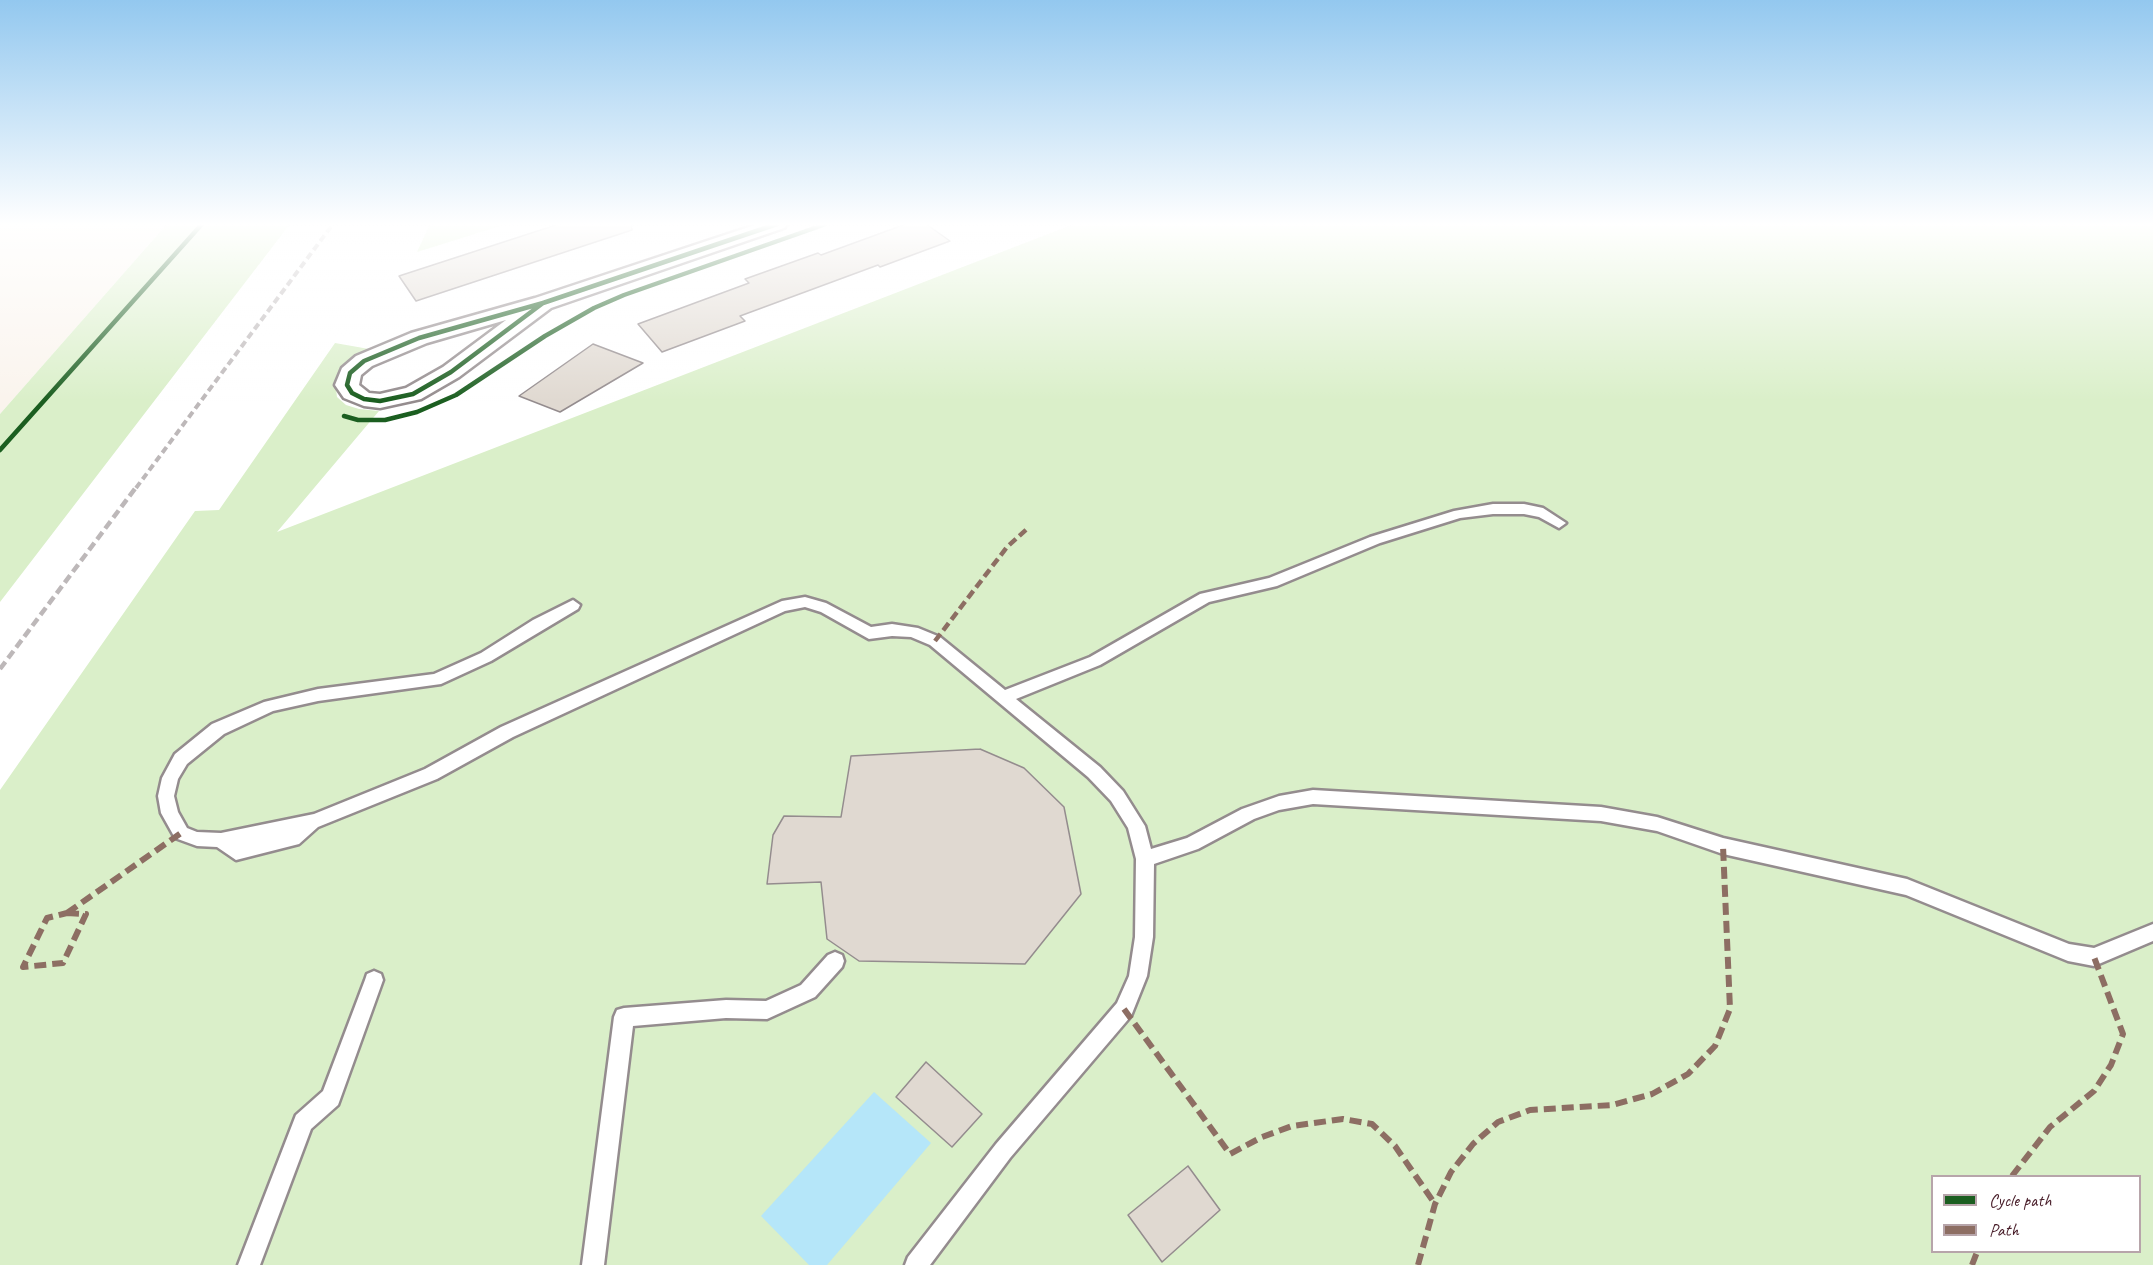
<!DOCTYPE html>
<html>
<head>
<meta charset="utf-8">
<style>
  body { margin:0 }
  #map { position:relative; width:2153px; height:1265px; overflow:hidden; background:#fff; font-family:Caveat,sans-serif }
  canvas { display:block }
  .legend { position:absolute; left:1931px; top:1175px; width:210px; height:78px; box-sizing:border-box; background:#fff; border:2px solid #b7a5aa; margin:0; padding:8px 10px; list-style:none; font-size:18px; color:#4a1f2b }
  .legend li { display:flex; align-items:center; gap:12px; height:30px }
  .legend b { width:30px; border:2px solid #b7a5aa }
</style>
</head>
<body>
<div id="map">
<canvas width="2153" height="1265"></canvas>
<ul class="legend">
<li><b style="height:8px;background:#1b5e20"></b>Cycle path</li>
<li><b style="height:8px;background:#8d6e63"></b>Path</li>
</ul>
</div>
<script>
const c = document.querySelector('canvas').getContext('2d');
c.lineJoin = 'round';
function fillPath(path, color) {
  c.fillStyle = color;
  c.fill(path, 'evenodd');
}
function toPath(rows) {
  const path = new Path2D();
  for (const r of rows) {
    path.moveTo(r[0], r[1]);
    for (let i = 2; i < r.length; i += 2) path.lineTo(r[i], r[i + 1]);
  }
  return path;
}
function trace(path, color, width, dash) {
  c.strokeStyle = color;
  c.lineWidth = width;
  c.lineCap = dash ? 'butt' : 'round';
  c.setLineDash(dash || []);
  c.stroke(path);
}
fillPath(toPath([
  [0,224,167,224,0,414]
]), '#faf4ed');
fillPath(toPath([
  [167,224,290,224,0,602,0,414],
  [430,224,507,224,417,252],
  [1074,224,2153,224,2153,1265,0,1265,0,790,195,511,219,510,335,343,369,349,357,354,339,371,335,381,337,397,346,405,359,409,379,411,277,532],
  [1932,1176,2140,1176,2140,1252,1932,1252]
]), '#daefc9');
fillPath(toPath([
  [874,1092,931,1143,827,1265,809,1265,761,1216]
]), '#b5e6f9');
const building = toPath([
  [559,224,631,224,632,230,416,301,399,276,559,224],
  [906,224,926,224,950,241,880,267,878,265,740,316,745,321,662,352,638,324,749,283,745,279,818,253,821,255,906,224],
  [593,344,643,363,560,412,519,396,593,344],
  [980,749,1024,768,1064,807,1081,894,1025,964,859,961,827,939,821,882,767,884,773,835,784,816,841,817,851,756,980,749],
  [926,1062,982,1114,952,1147,896,1097,926,1062],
  [1188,1166,1220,1210,1162,1262,1128,1215,1188,1166]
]);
fillPath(building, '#e0d9d1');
trace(building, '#948c8e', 1.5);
const lane = toPath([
  [1493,504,1524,504,1543,508,1566,523,1559,528,1539,517,1524,514,1493,514,1460,518,1380,543,1277,586,1209,602,1100,665,1016,699,1100,767,1123,791,1145,826,1151,849,1187,838,1242,809,1279,796,1313,790,1601,807,1657,817,1723,838,1907,879,2069,944,2094,948,2153,924,2153,941,2094,966,2068,961,1906,895,1723,854,1657,831,1601,821,1313,804,1279,810,1254,819,1198,849,1154,864,1153,937,1147,976,1131,1016,1010,1158,930,1265,905,1265,908,1257,996,1144,1117,1003,1129,976,1135,937,1136,859,1128,828,1111,801,1088,777,930,645,911,637,892,636,869,639,821,612,805,607,785,611,513,737,437,779,318,827,299,844,236,860,217,847,197,846,175,838,161,813,158,796,162,778,175,754,212,724,264,702,318,689,434,674,481,653,533,620,573,600,580,605,578,609,491,661,441,684,318,701,273,711,224,734,187,764,178,779,174,796,178,812,187,828,197,832,221,833,314,814,425,769,501,727,782,601,805,597,826,603,871,627,892,624,918,628,940,637,1005,690,1090,657,1200,594,1269,578,1370,537,1454,511,1493,504],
  [835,952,842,955,844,961,842,967,815,997,767,1019,726,1018,633,1026,604,1265,582,1265,614,1017,617,1010,624,1008,726,1000,766,1001,801,985,828,955,835,952],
  [374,971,381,974,383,980,338,1105,311,1129,260,1265,238,1265,296,1115,323,1091,365,980,367,974,374,971]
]);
const street = toPath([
  [758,224,787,224,784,228,551,308,459,377,421,399,380,408,364,406,344,398,335,385,342,368,356,356,411,333,535,298,758,224],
  [506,320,443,367,406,388,380,394,369,393,359,385,361,375,372,366,427,343,506,320]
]);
trace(lane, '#948c8e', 5);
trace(street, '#948c8e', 5);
fillPath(lane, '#fff');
fillPath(street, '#fff');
trace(toPath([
  [136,488,333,224]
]), '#bdb8b9', 4, [7, 4]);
trace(toPath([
  [0,669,137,486]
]), '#bdb8b9', 4.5, [9, 4.5]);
trace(toPath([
  [935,641,1007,547,1028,528]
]), '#8d6e63', 4.5, [9, 4.5]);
trace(toPath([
  [67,913,86,914,63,963,23,967,47,918,67,913],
  [67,913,181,833],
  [1124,1009,1230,1154,1262,1137,1292,1126,1343,1119,1372,1124,1395,1146,1435,1204],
  [2012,1176,2050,1127,2094,1091,2111,1065,2123,1034,2094,957],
  [1418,1265,1435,1204,1451,1172,1473,1144,1498,1122,1530,1110,1612,1105,1652,1094,1688,1074,1715,1046,1730,1009,1723,846],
  [1972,1265,1977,1252]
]), '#8d6e63', 6, [12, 6]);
trace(toPath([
  [543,303,451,372,413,394,380,401,364,399,352,393,347,385,350,373,364,361,419,338,543,303],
  [543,303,777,224],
  [344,416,358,420,385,420,417,412,456,395,545,336,594,308,624,295,826,224],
  [0,450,202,224]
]), '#1b5e20', 4.5);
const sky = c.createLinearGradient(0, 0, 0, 401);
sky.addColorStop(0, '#93c8ef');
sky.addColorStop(0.56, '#fff');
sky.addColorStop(1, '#ffffff00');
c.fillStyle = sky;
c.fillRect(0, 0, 2153, 401);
</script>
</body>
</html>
